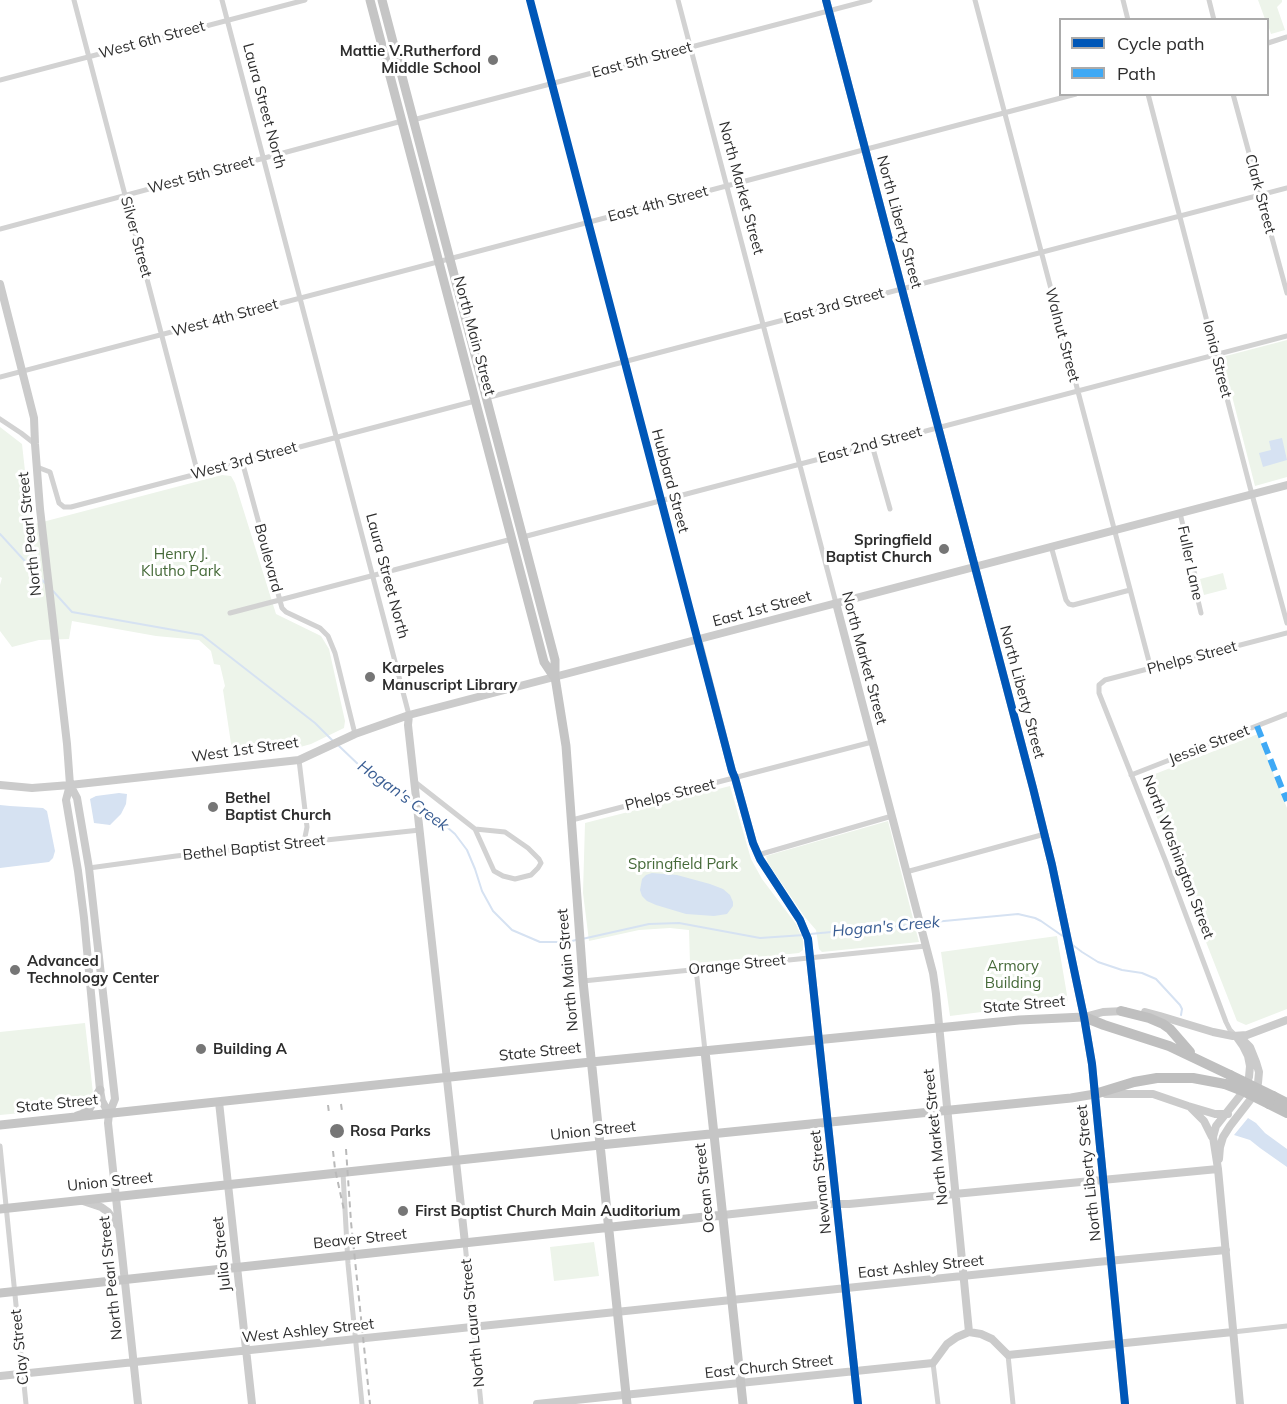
<!DOCTYPE html>
<html>
<head>
<meta charset="utf-8">
<style>
  body { margin:0 }
  #map { position:relative; width:1287px; height:1404px; overflow:hidden; background:#fff; font-family:Mulish,sans-serif }
  canvas { display:block }
  .legend { position:absolute; left:1059px; top:18px; width:210px; height:78px; box-sizing:border-box; background:#fff; border:2px solid #ababab; margin:0; padding:8px 10px; list-style:none; font-size:18px; color:#2d2d2d }
  .legend li { display:flex; align-items:center; gap:12px; height:30px }
  .legend b { width:30px; border:2px solid #ababab }
</style>
</head>
<body>
<div id="map">
<canvas width="1287" height="1404"></canvas>
<ul class="legend">
<li><b style="height:8px;background:#0057b8"></b>Cycle path</li>
<li><b style="height:8px;background:#3fa9f5"></b>Path</li>
</ul>
</div>
<script>
const c = document.querySelector('canvas').getContext('2d');
c.lineJoin = 'round';
function fillPath(path, color) {
  c.fillStyle = color;
  c.fill(path, 'evenodd');
}
function toPath(rows) {
  const path = new Path2D();
  for (const r of rows) {
    path.moveTo(r[0], r[1]);
    for (let i = 2; i < r.length; i += 2) path.lineTo(r[i], r[i + 1]);
  }
  return path;
}
function trace(path, color, width, dash) {
  c.strokeStyle = color;
  c.lineWidth = width;
  c.lineCap = dash ? 'butt' : 'round';
  c.setLineDash(dash || []);
  c.stroke(path);
}
function drawText(font, color, halo, rows, align = 'center') {
  c.font = font + ' Mulish,sans-serif';
  c.lineWidth = 6;
  c.setLineDash([]);
  c.textBaseline = 'middle';
  c.strokeStyle = halo;
  c.fillStyle = color;
  for (const [text, x, y, turn = 0] of rows) {
    c.save();
    c.translate(x, y);
    c.rotate((+turn || 0) * Math.PI / 180);
    c.textAlign = isNaN(turn) ? turn : align;
    if (halo) c.strokeText(text, 0, 0);
    c.fillText(text, 0, 0);
    c.restore();
  }
}
fillPath(toPath([
  [1258,0,1282,0,1282,2,1277,7,1285,30,1271,34,1268,25,1268,20,1265,19],
  [1287,340,1287,477,1255,486,1222,357],
  [0,427,22,444,31,525,222,475,231,476,235,483,276,614,321,636,329,649,345,721,344,728,311,744,286,751,233,757,223,690,225,686,220,665,214,664,211,651,199,640,156,636,72,621,69,639,39,640,12,647,0,631,0,585,2,578,0,577],
  [1223,573,1227,589,1204,595,1200,579],
  [1258,734,1287,808,1287,1009,1246,1025,1237,1021,1142,779],
  [730,786,751,859,762,879,796,924,803,940,803,950,799,953,690,964,689,930,670,928,639,930,589,941,583,893,585,823],
  [888,821,919,942,822,952,819,949,816,930,804,916,768,863,766,856],
  [1057,936,1068,1001,950,1016,941,952],
  [85,1023,93,1093,89,1098,83,1103,74,1108,0,1115,0,1032],
  [594,1242,599,1276,554,1281,550,1247]
]), '#edf4ea');
fillPath(toPath([
  [1282,438,1287,460,1263,467,1259,453,1271,450,1269,441],
  [119,793,127,794,126,804,121,814,110,825,94,823,90,799,96,796],
  [0,805,10,806,43,808,47,811,55,851,53,858,49,862,0,868],
  [652,873,677,875,710,884,723,889,730,895,733,902,733,906,727,914,714,916,686,914,656,905,647,901,642,896,640,890,642,879,646,875],
  [1248,1118,1256,1123,1265,1133,1287,1149,1287,1167,1260,1148,1250,1140,1234,1135]
]), '#d6e2f2');
trace(toPath([
  [0,534,45,583],
  [53,591,72,612,202,635,315,723,334,742],
  [339,746,361,767,415,804],
  [420,807,433,815,455,834,467,850,475,869,482,891,493,911,512,930,540,942,568,942,576,940],
  [923,923,1018,914,1035,918,1041,921,1064,937],
  [810,934,918,924],
  [582,939,649,924,679,923,760,938,804,935],
  [1070,943,1082,952,1098,962,1122,970,1142,973,1156,979,1180,1005,1182,1009,1181,1015]
]), '#d6e2f2', 2);
trace(toPath([
  [74,0,198,474],
  [222,0,409,715],
  [530,0,698,639],
  [678,0,836,603],
  [975,0,1151,669],
  [1123,0,1128,20],
  [1209,0,1214,20],
  [1268,43,1287,37],
  [0,80,305,0],
  [1148,94,1250,487,1287,623],
  [1233,94,1287,293],
  [413,120,870,0],
  [0,229,402,121],
  [0,377,1076,94],
  [486,398,1287,188],
  [0,419,21,433,35,444],
  [872,445,890,509],
  [242,461,282,608,286,612,320,628,328,636,335,653,355,734],
  [37,467,50,472,59,503,64,507,71,507,475,401],
  [1180,513,1198,588,1197,596,1201,613],
  [523,537,1287,336],
  [1051,546,1066,600,1069,604,1073,605,1130,590],
  [230,613,512,539],
  [299,760,307,827,304,842],
  [1131,775,1287,714],
  [415,782,475,829,505,832,528,848,539,859,541,863,538,868,531,875,515,879,503,876,494,871,475,829],
  [572,820,872,742],
  [758,855,892,816],
  [89,868,176,856,420,830],
  [906,872,1045,834],
  [696,969,705,1051],
  [583,981,926,946],
  [1236,1036,1230,1030,1226,1022,1166,862,1099,693,1099,685,1105,680,1287,633],
  [0,1146,26,1404],
  [343,1173,348,1264,362,1404],
  [465,1243,481,1404],
  [1233,1332,1287,1326],
  [1008,1355,1013,1404],
  [933,1363,938,1404]
]), '#d2d2d2', 5);
trace(toPath([
  [826,0,1033,788,1052,865,1084,1017,1092,1064,1125,1404],
  [0,284,34,418,35,444,40,509,67,744,70,785,66,800,78,871,84,918,100,1090,102,1101,109,1114],
  [836,603,933,973,936,994,969,1332],
  [698,639,732,771,735,778,753,843,760,859,800,920,808,939,858,1404],
  [409,715,408,725,465,1243],
  [0,785,32,788,70,785,299,760,355,734,409,715,1287,485],
  [70,785,77,798,89,868,104,1002,115,1099,109,1114,108,1123,138,1404],
  [1145,1012,1160,1016,1213,1032,1233,1036,1247,1035,1287,1020],
  [1084,1017,1103,1012,1124,1011],
  [1236,1036,1243,1046,1248,1056,1250,1066,1249,1077,1243,1092,1216,1126,1213,1137,1218,1169,1240,1404],
  [1106,1094,1153,1094,1188,1106,1215,1114,1228,1114],
  [219,1102,252,1404],
  [1191,1108,1204,1121,1212,1137],
  [1219,1159,1220,1147,1223,1137,1230,1126,1254,1095,1258,1083,1259,1072,1256,1062,1250,1047,1243,1040],
  [83,1201,101,1207,108,1212,118,1226],
  [723,1215,824,1204,849,1204,1218,1169],
  [0,1376,1097,1262,1226,1250],
  [537,1404,933,1363,947,1344,957,1337,969,1332,981,1334,992,1339,1008,1355,1233,1332]
]), '#cbcbcb', 8);
trace(toPath([
  [370,0,544,662,554,677],
  [382,0,555,660,555,677,566,746,583,981,627,1404],
  [705,1051,743,1404],
  [77,1116,83,1114,90,1107,100,1090],
  [0,1125,591,1062,1019,1020,1084,1017],
  [0,1209,600,1145,1071,1098,1095,1094],
  [0,1293,723,1215]
]), '#c5c5c5', 9);
trace(toPath([
  [1121,1011,1149,1018,1163,1024,1170,1029,1190,1052],
  [1084,1017,1104,1025,1169,1046,1230,1075],
  [1095,1094,1134,1082,1157,1078,1193,1078,1225,1084],
  [1273,1096,1287,1103],
  [1269,1104,1287,1113]
]), '#bfbfbf', 10);
trace(toPath([
  [341,1104,342,1111],
  [328,1105,329,1113],
  [346,1149,351,1222,370,1404],
  [333,1151,335,1169,344,1210]
]), '#b9b9b9', 2, [6, 4.5]);
trace(toPath([
  [1230,1075,1273,1096],
  [1225,1084,1243,1091,1269,1104]
]), '#bfbfbf', 10);
trace(toPath([
  [1257,726,1287,801]
]), '#3fa9f5', 6, [12, 6]);
trace(toPath([
  [530,0,732,771,735,778,753,843,760,859,800,920,808,939,858,1404],
  [826,0,1033,788,1052,865,1084,1017,1092,1064,1125,1404]
]), '#0057b8', 8);
for (const [x, y, r, color] of [
  [493,60,6,"#767676"],
  [944,549,6,"#767676"],
  [370,677,6,"#767676"],
  [213,807,6,"#767676"],
  [15,970,6,"#767676"],
  [201,1049,6,"#767676"],
  [337,1131,8,"#767676"],
  [403,1211,6,"#767676"]
]) {
  const dot = new Path2D();
  dot.arc(x, y, r, 0, 2 * Math.PI);
  c.fillStyle = color;
  c.fill(dot);
  trace(dot, '#fff', 2);
}
drawText('15px', '#2d2d2d', '#fff', [
  ["West 6th Street",152,40,-15],
  ["East 5th Street",642,60,-15],
  ["Laura Street North",264,106,75],
  ["West 5th Street",201,175,-15],
  ["North Market Street",741,188,75],
  ["Clark Street",1260,194,75],
  ["East 4th Street",658,204,-15],
  ["North Liberty Street",899,222,75],
  ["Silver Street",136,237,75],
  ["East 3rd Street",834,306,-15],
  ["West 4th Street",225,318,-15],
  ["Walnut Street",1062,335,75],
  ["North Main Street",474,336,75],
  ["Ionia Street",1217,359,76],
  ["East 2nd Street",870,445,-15],
  ["West 3rd Street",244,461,-15],
  ["Hubbard Street",670,481,75],
  ["North Pearl Street",30,534,-96],
  ["Boulevard",268,558,75],
  ["Fuller Lane",1190,563,78],
  ["Laura Street North",387,576,75],
  ["East 1st Street",762,609,-15],
  ["North Market Street",864,658,75],
  ["Phelps Street",1192,658,-15],
  ["North Liberty Street",1022,692,75],
  ["Jessie Street",1209,745,-21],
  ["West 1st Street",245,750,-8],
  ["Phelps Street",670,795,-14],
  ["Bethel Baptist Street",254,848,-6],
  ["North Washington Street",1178,857,69],
  ["Orange Street",737,965,-6],
  ["North Main Street",568,970,-95],
  ["State Street",1024,1005,-5],
  ["State Street",540,1052,-6],
  ["State Street",57,1104,-6],
  ["Union Street",593,1131,-6],
  ["North Market Street",936,1137,-96],
  ["North Liberty Street",1089,1173,-96],
  ["Union Street",110,1182,-6],
  ["Newnan Street",821,1182,-96],
  ["Ocean Street",705,1188,-96],
  ["Beaver Street",360,1239,-6],
  ["Julia Street",222,1254,-96],
  ["East Ashley Street",921,1267,-6],
  ["North Pearl Street",111,1278,-96],
  ["North Laura Street",473,1323,-96],
  ["West Ashley Street",308,1331,-6],
  ["Clay Street",20,1347,-96],
  ["East Church Street",769,1367,-6]
]);
drawText('bold 15px', '#2d2d2d', '#fff', [
  ["Mattie V.Rutherford",481,51,"right"],
  ["Middle School",481,68,"right"],
  ["Springfield",932,540,"right"],
  ["Baptist Church",932,557,"right"],
  ["Karpeles",382,668],
  ["Manuscript Library",382,685],
  ["Bethel",225,798],
  ["Baptist Church",225,815],
  ["Advanced",27,961],
  ["Technology Center",27,978],
  ["Building A",213,1049],
  ["Rosa Parks",350,1131],
  ["First Baptist Church Main Auditorium",415,1211]
], 'left');
drawText('15px', '#466a39', '#fff', [
  ["Henry J.",181,554],
  ["Klutho Park",181,571],
  ["Springfield Park",683,864],
  ["Armory",1013,966],
  ["Building",1013,983]
]);
drawText('italic 16px', '#385c92', '#fff', [
  ["Hogan's Creek",403,796,36],
  ["Hogan's Creek",886,927,-5]
]);
</script>
</body>
</html>
